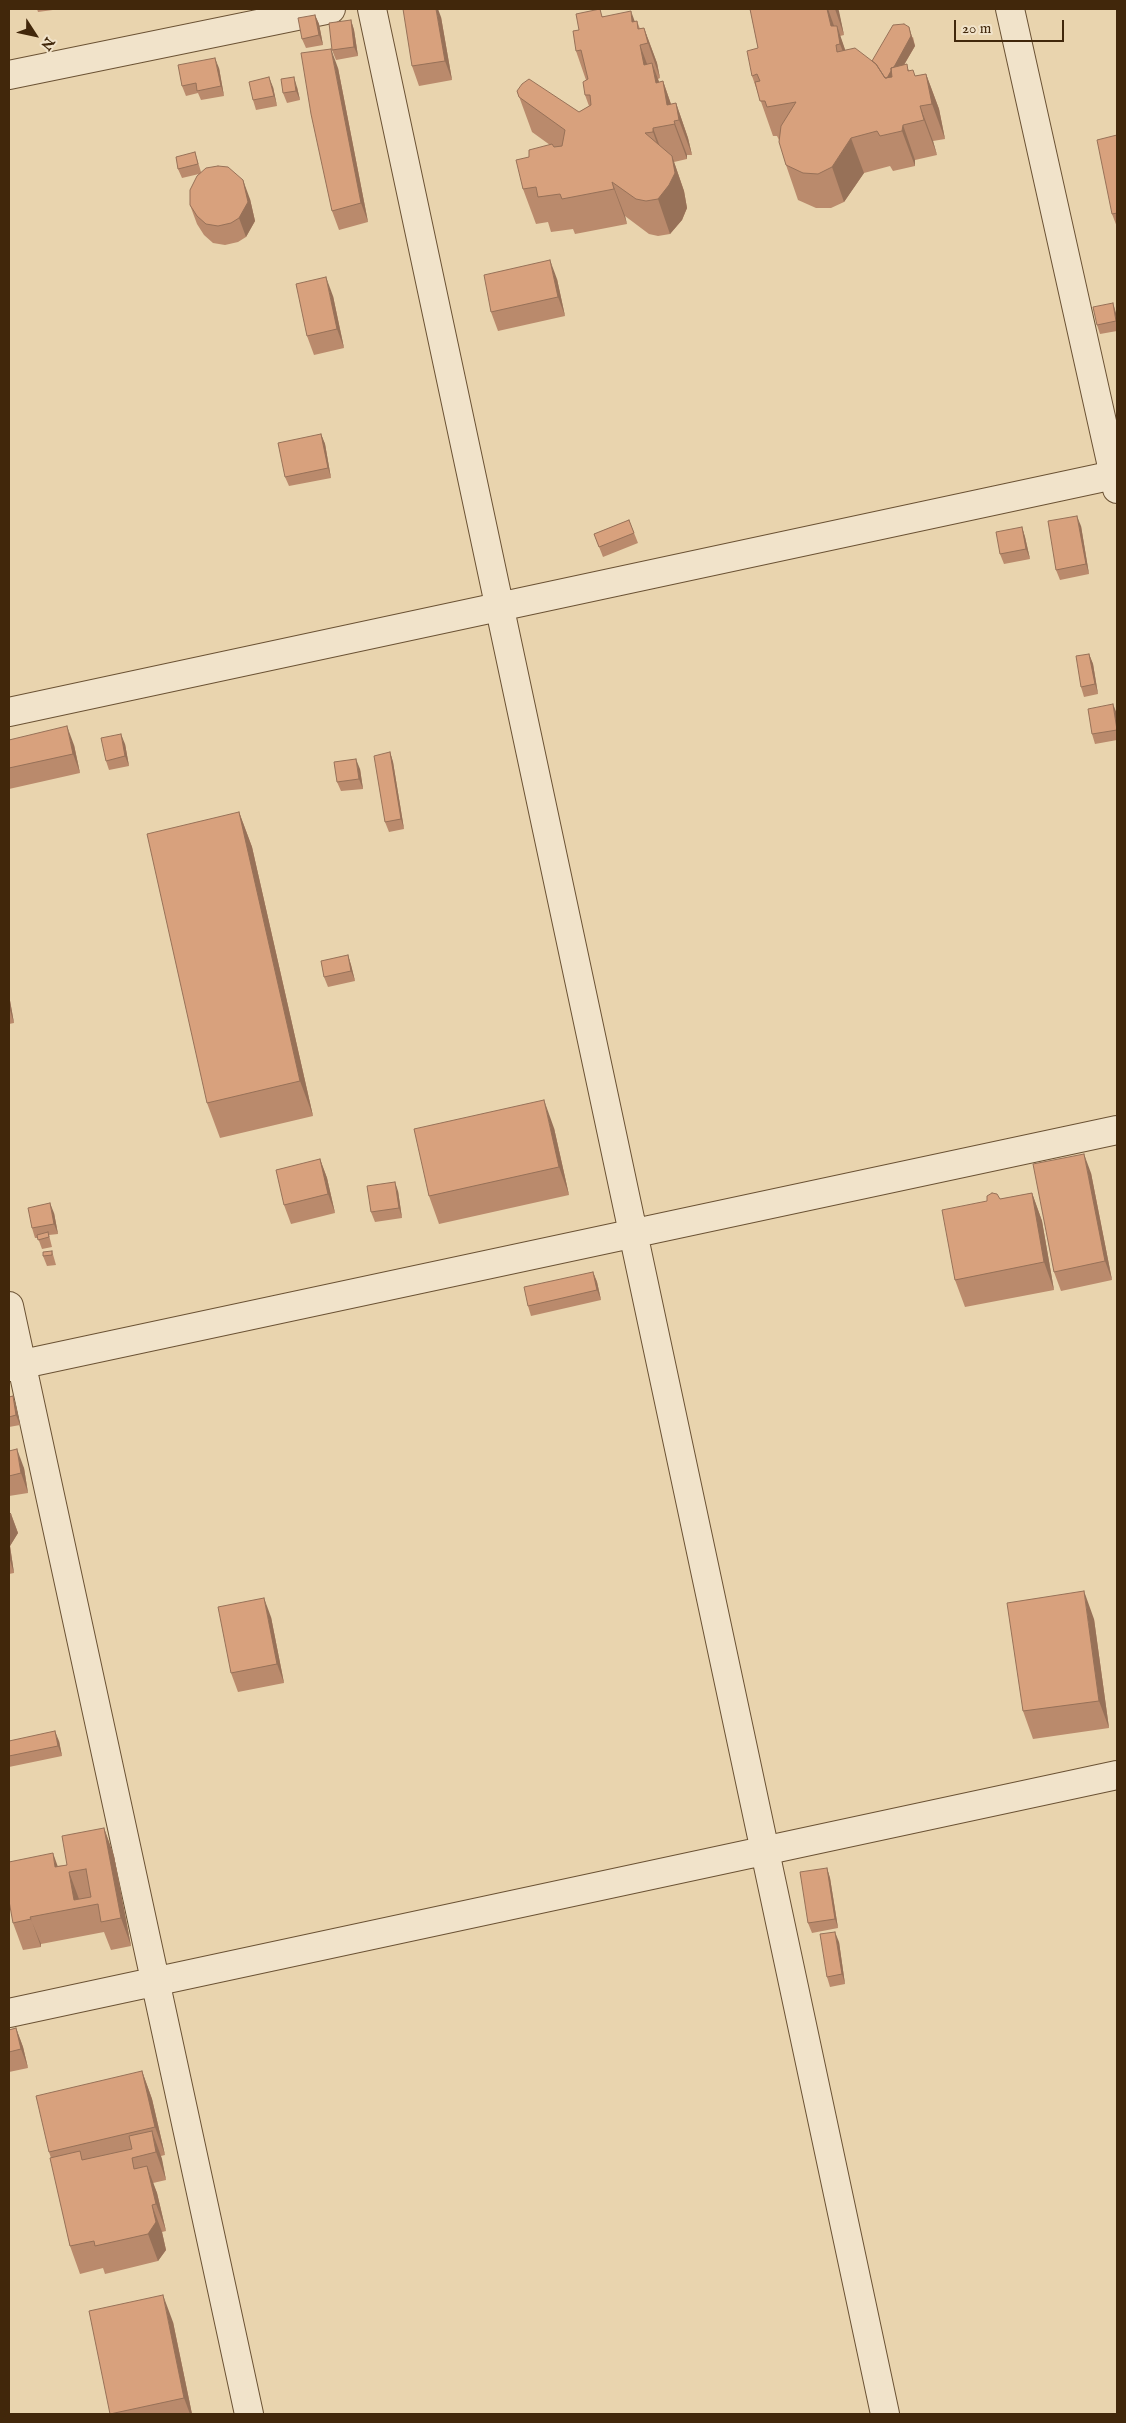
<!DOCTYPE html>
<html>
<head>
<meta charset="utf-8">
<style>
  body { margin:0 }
  #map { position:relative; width:1126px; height:2423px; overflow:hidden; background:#e9d4ae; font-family:"IM FELL English",serif }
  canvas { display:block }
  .frame { position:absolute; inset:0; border:10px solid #41270b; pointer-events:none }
  .north { position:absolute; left:10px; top:10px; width:50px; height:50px; -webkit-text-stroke:4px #f1e3ca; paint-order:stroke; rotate:125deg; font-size:14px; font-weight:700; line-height:20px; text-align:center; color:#41270b }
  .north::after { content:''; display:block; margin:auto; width:18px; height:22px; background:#41270b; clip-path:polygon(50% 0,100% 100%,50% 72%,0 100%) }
  .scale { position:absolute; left:954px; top:20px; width:110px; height:22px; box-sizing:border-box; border:2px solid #41270b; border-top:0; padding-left:6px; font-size:15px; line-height:18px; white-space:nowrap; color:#41270b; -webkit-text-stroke:4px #f1e3ca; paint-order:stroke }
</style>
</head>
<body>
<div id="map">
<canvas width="1126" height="2423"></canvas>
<div class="frame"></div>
<div class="north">N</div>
<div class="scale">20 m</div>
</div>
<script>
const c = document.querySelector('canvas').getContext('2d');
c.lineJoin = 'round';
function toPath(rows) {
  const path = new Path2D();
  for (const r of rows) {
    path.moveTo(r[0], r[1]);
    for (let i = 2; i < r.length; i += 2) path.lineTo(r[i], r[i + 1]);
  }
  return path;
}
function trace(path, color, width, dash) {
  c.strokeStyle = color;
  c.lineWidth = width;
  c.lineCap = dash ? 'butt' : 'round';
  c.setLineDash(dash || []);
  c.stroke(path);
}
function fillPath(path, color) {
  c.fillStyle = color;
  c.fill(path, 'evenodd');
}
const minor = toPath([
  [372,9,885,2414],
  [1010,9,1117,489],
  [9,75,331,9],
  [9,712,1114,475],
  [9,1306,249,2414],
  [9,1367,1117,1130],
  [9,2013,1117,1775]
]);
trace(minor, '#6b5234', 30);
trace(minor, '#f1e3ca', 28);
fillPath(toPath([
  [37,9,60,9,38,12],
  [750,9,838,9,844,35,840,36,845,50,872,61,913,37,915,46,904,65,915,76,926,74,939,109,945,139,933,141,937,155,915,160,915,166,893,171,890,166,864,173,844,202,831,208,816,208,798,200,786,165,779,140,777,136,773,136,752,76,758,48],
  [315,15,319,24,323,45,306,48,302,39],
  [603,16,635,22,637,21,640,29,644,28,657,63,660,78,658,79,659,82,663,81,671,104,676,103,688,138,692,155,687,155,687,159,674,162,684,191,687,208,682,220,670,234,658,236,649,234,625,216,627,224,575,234,573,229,551,232,548,222,536,224,523,189,529,157,550,145,532,132,517,91,579,112,589,106,585,95,586,80,576,51,579,30],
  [441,17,452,80,419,86,412,66],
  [351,20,354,30,358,56,336,60,332,50],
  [219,68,224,96,201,100,198,93,186,96,182,86],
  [338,68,368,222,339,230,332,211],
  [273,87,277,106,256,110,253,100],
  [297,87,300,100,287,103,283,93],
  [1117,135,1117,227,1112,214],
  [195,152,201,172,250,199,255,221,246,237,238,242,225,245,213,243,204,235,197,224,190,205,199,174,182,178,178,169],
  [557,279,565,316,498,331,491,312],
  [333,296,344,348,314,355,307,336],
  [1116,313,1117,319,1117,331,1100,334,1097,325],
  [321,434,325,444,331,478,289,486,285,477],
  [629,520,638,543,603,557,594,534],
  [1081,526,1089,574,1060,580,1056,570],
  [1022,527,1025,537,1030,559,1004,564,1000,554],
  [1089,654,1093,664,1098,694,1084,697,1081,687],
  [1117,714,1117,740,1095,744,1092,734],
  [9,740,74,745,80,773,9,789],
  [125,744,129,766,109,770,106,761],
  [390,752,393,762,404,829,389,832,385,822],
  [360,769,363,789,341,791,337,782],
  [239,812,252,847,313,1116,220,1138,207,1103],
  [348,955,351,965,355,981,328,987,324,977],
  [9,995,14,1023,9,1024],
  [554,1128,569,1195,439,1224,429,1196],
  [320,1159,327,1178,335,1213,291,1224,284,1205],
  [1091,1173,1112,1280,1061,1291,1054,1272],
  [398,1191,402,1218,375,1222,371,1212],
  [1032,1193,1042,1221,1054,1290,965,1307,955,1280,1000,1199],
  [54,1213,58,1234,49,1235,52,1247,42,1249,38,1238,35,1238,32,1228],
  [52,1251,56,1265,47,1266,43,1256],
  [593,1272,597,1282,601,1300,531,1316,528,1306],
  [13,1396,16,1406,20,1425,9,1427,9,1397],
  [9,1451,24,1468,28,1493,9,1496],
  [9,1512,11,1514,18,1533,10,1546,14,1573,9,1574],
  [271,1617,284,1683,238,1692,231,1673],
  [1094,1619,1109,1728,1033,1739,1023,1711],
  [9,1741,59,1741,62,1756,9,1767],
  [104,1828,114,1856,131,1946,111,1950,104,1932,41,1944,41,1947,23,1950,13,1923,57,1866,67,1865],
  [827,1868,830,1878,838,1928,812,1933,808,1923],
  [839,1942,845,1984,830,1987,827,1977],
  [16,2028,23,2047,28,2068,9,2072,9,2030],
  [142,2071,152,2099,165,2155,161,2156,166,2180,153,2183,157,2193,166,2231,162,2232,166,2250,158,2261,105,2274,103,2268,80,2274,70,2246,51,2158,49,2152],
  [173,2322,192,2414,110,2414]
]), '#ba8a6c');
fillPath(toPath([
  [436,9,438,9,441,17,452,80,445,61],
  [827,9,828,9,838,37,831,26],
  [835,9,838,9,839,11,844,35],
  [631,11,643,44,632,22],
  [315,15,319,24,323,45,319,35],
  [351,20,354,30,358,56,354,47],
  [837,26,849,61,853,78,840,44],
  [909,27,915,46,888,92,885,83],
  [644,28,657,63,660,78,648,43],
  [640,45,653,80,644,65],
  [331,49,338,68,368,222,361,203],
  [215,58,219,68,224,96,221,86],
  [652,63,665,98,656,83],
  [926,74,939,109,945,139,932,104],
  [269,77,273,87,277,106,274,96],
  [294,77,297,87,300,100,296,91],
  [663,81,675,116,674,121,687,155,687,159,667,105],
  [676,103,688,138,692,155,679,120],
  [920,106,933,141,937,155,924,120],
  [903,125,915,160,915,166,902,131],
  [653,128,666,163,665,166,653,132],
  [851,138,864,173,844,202,832,167],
  [672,156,684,191,687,208,682,220,670,234,658,199],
  [243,180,250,199,255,221,246,237,239,218],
  [612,182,625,216,627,224,614,189],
  [550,260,557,279,565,316,558,297],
  [326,277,333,296,344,348,337,329],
  [1113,303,1116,313,1117,324,1116,321],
  [321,434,325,444,331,478,328,468],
  [1077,516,1081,526,1089,574,1086,564],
  [1022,527,1025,537,1030,559,1026,549],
  [1089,654,1093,664,1098,694,1095,684],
  [1113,704,1117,714,1117,730],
  [67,726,74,745,80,773,73,754],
  [121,734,125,744,129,766,125,756],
  [390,752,393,762,404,829,401,819],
  [356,759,360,769,363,789,359,779],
  [239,812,252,847,313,1116,300,1081],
  [348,955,351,965,355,981,351,971],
  [9,995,14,1023,9,1007],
  [544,1100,554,1128,569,1195,559,1167],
  [1084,1154,1091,1173,1112,1280,1105,1261],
  [320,1159,327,1178,335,1213,328,1194],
  [395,1182,398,1191,402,1218,399,1208],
  [1032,1193,1042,1221,1054,1290,1044,1262],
  [50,1203,54,1213,58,1234,54,1224],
  [593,1272,597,1282,601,1300,597,1290],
  [13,1396,16,1406,20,1425,16,1415],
  [17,1449,24,1468,28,1493,21,1473],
  [11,1514,18,1533,10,1546,14,1573,9,1557,9,1518],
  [1084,1591,1094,1619,1109,1728,1099,1701],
  [264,1598,271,1617,284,1683,277,1664],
  [55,1731,59,1741,62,1756,58,1746],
  [104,1828,114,1856,131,1946,121,1918],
  [53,1853,63,1881,55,1867],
  [827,1868,830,1878,838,1928,835,1919],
  [69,1872,79,1899,74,1900],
  [30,1917,41,1944,41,1947,31,1919],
  [835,1932,839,1942,845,1984,842,1974],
  [16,2028,23,2047,28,2068,21,2049],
  [142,2071,152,2099,165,2155,155,2127],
  [152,2131,162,2159,166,2180,156,2152],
  [147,2166,157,2193,166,2231,156,2204],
  [152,2205,162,2232,166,2250,158,2261,148,2234],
  [163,2295,173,2322,192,2414,190,2414,184,2398]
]), '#977158');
const building = toPath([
  [403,9,436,9,445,61,412,66,403,9],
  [600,9,602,17,631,11,632,22,637,21,638,29,644,28,648,43,640,45,644,65,652,63,656,83,663,81,667,105,676,103,679,120,674,121,675,124,653,128,653,132,645,133,672,156,675,173,669,185,658,199,646,201,636,199,612,182,614,189,562,199,560,194,538,197,536,187,523,189,516,160,529,157,529,150,552,144,554,147,562,146,565,130,519,97,517,91,522,84,529,79,579,112,591,105,590,95,585,95,583,82,588,79,581,50,576,51,573,31,579,30,576,14,600,9],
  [750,9,827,9,831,26,837,26,840,44,836,45,837,52,855,48,876,64,885,78,892,77,891,68,907,64,908,71,913,70,915,76,926,74,932,104,920,106,924,120,903,125,902,131,880,136,877,131,851,138,832,167,818,174,803,173,786,165,779,142,781,126,796,102,767,107,765,101,760,101,755,82,760,81,757,74,752,76,747,51,758,48,750,9],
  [315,15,319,35,302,39,298,18,315,15],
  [351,20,354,47,332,50,329,23,351,20],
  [904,24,909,27,911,36,894,67,891,68,891,71,887,78,885,78,876,64,872,61,893,25,904,24],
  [331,49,361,203,332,211,311,114,301,53,331,49],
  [215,58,221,86,197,91,196,83,182,86,178,65,215,58],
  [269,77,274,96,253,100,249,82,269,77],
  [294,77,296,91,283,93,281,79,294,77],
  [1117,135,1117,213,1112,214,1097,140,1117,135],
  [195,152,198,164,178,169,176,157,195,152],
  [218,166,228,167,243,180,248,202,239,218,231,223,218,226,206,224,197,216,190,205,190,190,197,176,206,168,218,166],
  [550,260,558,297,491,312,484,275,550,260],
  [326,277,337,329,307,336,296,284,326,277],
  [1113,303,1116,321,1097,325,1093,307,1113,303],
  [321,434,328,468,285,477,278,443,321,434],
  [1077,516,1086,564,1056,570,1048,521,1077,516],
  [629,520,634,533,599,547,594,534,629,520],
  [1022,527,1026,549,1000,554,996,532,1022,527],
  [1089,654,1095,684,1081,687,1076,656,1089,654],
  [1113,704,1117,730,1092,734,1088,709,1113,704],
  [67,726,73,754,9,768,9,740,67,726],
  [121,734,125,756,106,761,101,738,121,734],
  [390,752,401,819,385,822,374,756,390,752],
  [356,759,359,779,337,782,334,762,356,759],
  [239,812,300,1081,207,1103,147,834,239,812],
  [348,955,351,971,324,977,321,961,348,955],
  [544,1100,559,1167,429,1196,414,1129,544,1100],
  [1084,1154,1105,1261,1054,1272,1033,1164,1084,1154],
  [320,1159,328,1194,284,1205,276,1170,320,1159],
  [395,1182,399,1208,371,1212,367,1186,395,1182],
  [992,1193,997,1194,1000,1199,1032,1193,1044,1262,955,1280,942,1210,987,1201,987,1196,992,1193],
  [50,1203,54,1224,32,1228,28,1208,50,1203],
  [48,1232,49,1237,38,1240,37,1235,48,1232],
  [52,1251,52,1255,43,1256,43,1252,52,1251],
  [593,1272,597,1290,528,1306,524,1287,593,1272],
  [13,1396,16,1415,9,1417,9,1397,13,1396],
  [17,1449,21,1473,9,1476,9,1451,17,1449],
  [9,1512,11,1514,9,1518,9,1512],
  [1084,1591,1099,1701,1023,1711,1007,1603,1084,1591],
  [264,1598,277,1664,231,1673,218,1607,264,1598],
  [55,1731,58,1746,9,1756,9,1741,55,1731],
  [104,1828,121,1918,101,1922,98,1904,30,1917,31,1919,13,1923,9,1901,9,1862,53,1853,55,1867,67,1865,62,1836,104,1828],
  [86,1869,91,1897,74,1900,69,1872,86,1869],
  [827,1868,835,1919,808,1923,800,1872,827,1868],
  [835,1932,842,1974,827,1977,820,1934,835,1932],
  [16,2028,21,2049,9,2052,9,2030,16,2028],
  [142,2071,155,2127,49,2152,36,2096,142,2071],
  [152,2131,156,2152,132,2158,134,2169,147,2166,156,2204,152,2205,156,2222,148,2234,95,2246,94,2241,70,2246,50,2158,80,2151,82,2160,132,2149,129,2136,152,2131],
  [163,2295,184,2398,110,2414,89,2311,163,2295]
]);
fillPath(building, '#d8a17d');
trace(building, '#977158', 1);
</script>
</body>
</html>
